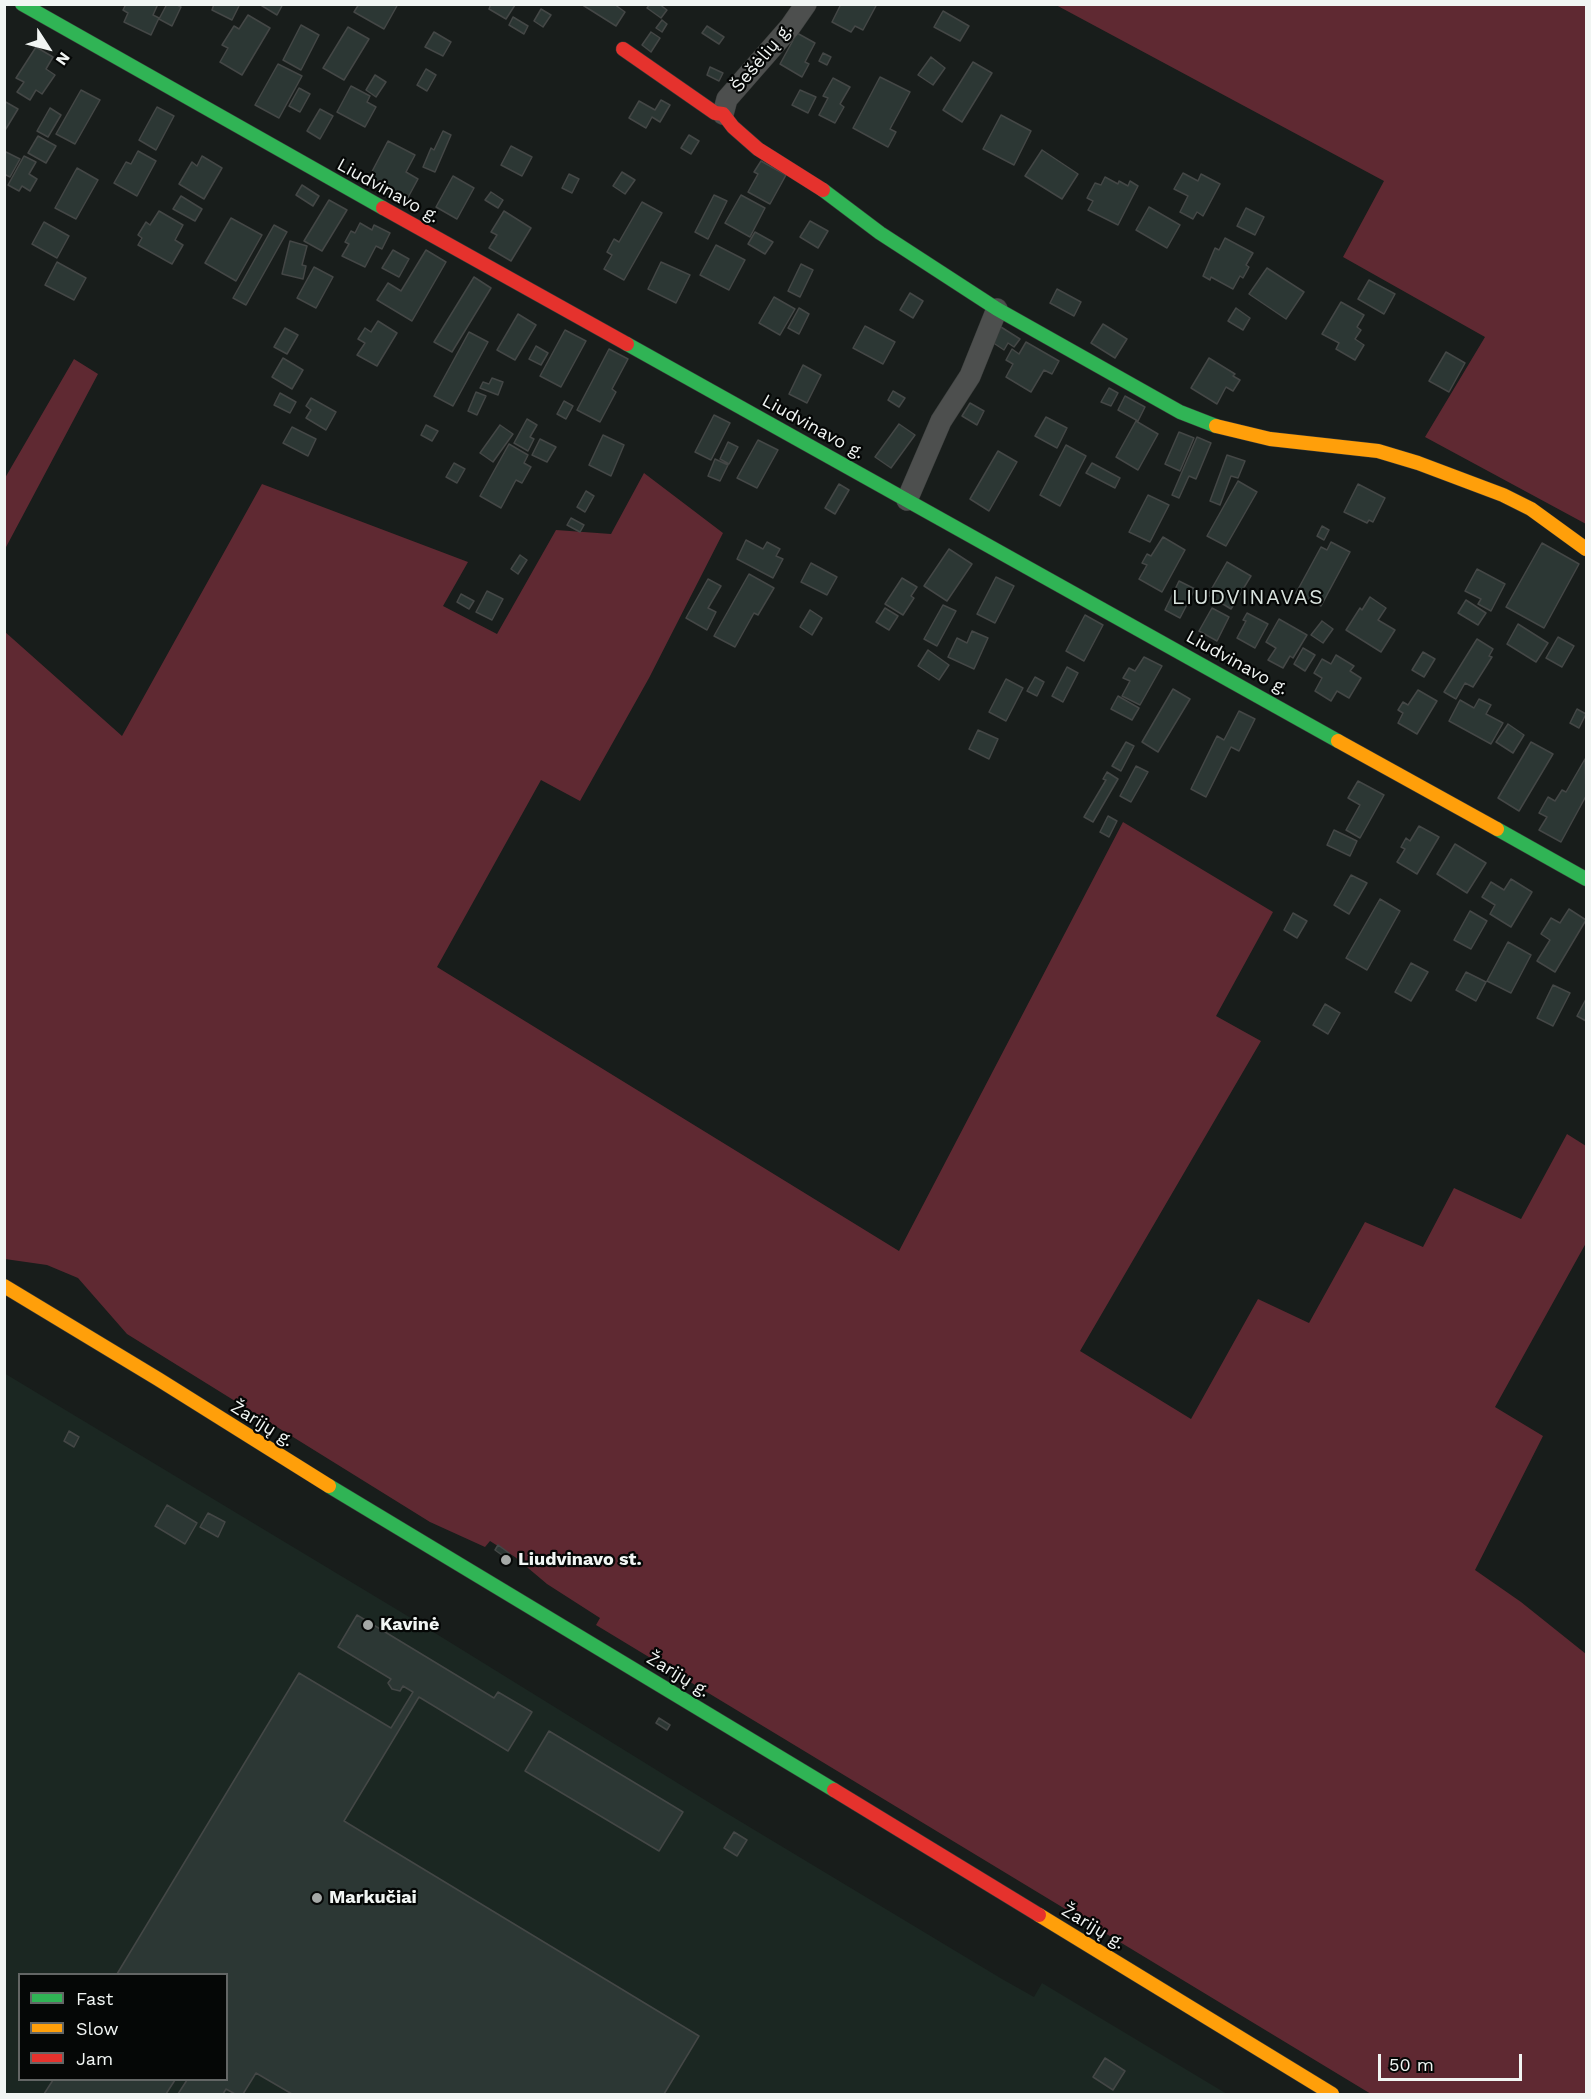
<!DOCTYPE html>
<html>
<head>
<meta charset="utf-8">
<style>
  body { margin:0 }
  #map { position:relative; width:1591px; height:2099px; overflow:hidden; background:#181d1b; font-family:"Work Sans",sans-serif }
  canvas { display:block }
  .frame { position:absolute; inset:0; border:6px solid #f1f5f3; pointer-events:none }
  .legend { position:absolute; left:18px; top:1973px; width:210px; height:108px; box-sizing:border-box; background:#050706; border:2px solid #636665; margin:0; padding:8px 10px; list-style:none; font-size:18px; color:#f1f5f3 }
  .legend li { display:flex; align-items:center; gap:12px; height:30px }
  .legend b { width:30px; border:2px solid #636665 }
  .north { position:absolute; left:18px; top:18px; width:60px; height:60px; -webkit-text-stroke:4px #050706; paint-order:stroke; rotate:126deg; font-size:16px; font-weight:700; line-height:24px; text-align:center; color:#f1f5f3 }
  .north::after { content:''; display:block; margin:auto; width:21px; height:27px; background:#f1f5f3; clip-path:polygon(50% 0,100% 100%,50% 72%,0 100%) }
  .scale { position:absolute; left:1378px; top:2054px; width:144px; height:27px; box-sizing:border-box; border:3px solid #f1f5f3; border-top:0; padding-left:8px; font-size:18px; line-height:21px; white-space:nowrap; color:#f1f5f3; -webkit-text-stroke:4px #050706; paint-order:stroke }
</style>
</head>
<body>
<div id="map">
<canvas width="1591" height="2099"></canvas>
<div class="frame"></div>
<ul class="legend">
<li><b style="height:8px;background:#30b455"></b>Fast</li>
<li><b style="height:8px;background:#ff9f0a"></b>Slow</li>
<li><b style="height:8px;background:#e5322d"></b>Jam</li>
</ul>
<div class="north">N</div>
<div class="scale">50 m</div>
</div>
<script>
const c = document.querySelector('canvas').getContext('2d');
c.lineJoin = 'round';
function fillPath(path, color) {
  c.fillStyle = color;
  c.fill(path, 'evenodd');
}
function toPath(rows) {
  const path = new Path2D();
  for (const r of rows) {
    path.moveTo(r[0], r[1]);
    for (let i = 2; i < r.length; i += 2) path.lineTo(r[i], r[i + 1]);
  }
  return path;
}
function trace(path, color, width, dash) {
  c.strokeStyle = color;
  c.lineWidth = width;
  c.lineCap = dash ? 'butt' : 'round';
  c.setLineDash(dash || []);
  c.stroke(path);
}
function drawText(font, color, halo, rows, align = 'center') {
  c.font = font + ' "Work Sans",sans-serif';
  c.lineWidth = 4.5;
  c.setLineDash([]);
  c.textBaseline = 'middle';
  c.strokeStyle = halo;
  c.fillStyle = color;
  for (const [text, x, y, turn = 0] of rows) {
    c.save();
    c.translate(x, y);
    c.rotate((+turn || 0) * Math.PI / 180);
    c.textAlign = isNaN(turn) ? turn : align;
    if (halo) c.strokeText(text, 0, 0);
    c.fillText(text, 0, 0);
    c.restore();
  }
}
fillPath(toPath([
  [4,1373,401,1612,718,1808,1002,1979,1034,1997,1042,1983,1227,2094,5,2094],
  [20,1974,226,1974,226,2080,20,2080]
]), '#1b2722');
fillPath(toPath([
  [1056,5,1586,5,1586,524,1425,437,1485,337,1343,257,1384,181],
  [74,359,98,374,5,549,5,478],
  [644,473,723,533,649,678,580,801,541,780,437,967,899,1251,1123,822,1273,912,1216,1016,1261,1041,1080,1351,1191,1419,1258,1299,1309,1323,1365,1222,1423,1247,1454,1188,1521,1219,1567,1134,1586,1146,1586,1243,1495,1407,1543,1436,1475,1570,1521,1602,1586,1654,1586,2094,1371,2094,596,1625,600,1618,547,1584,515,1557,490,1541,485,1547,430,1522,127,1334,78,1278,47,1265,5,1259,4,631,122,736,262,484,468,562,443,606,497,634,556,530,611,534]
]), '#5f2932');
const building = toPath([
  [126,4,158,4,153,15,159,18,151,35,124,22,128,13,123,10,126,4],
  [167,4,175,4,181,7,172,26,159,19,167,4],
  [214,4,240,4,232,20,212,10,214,4],
  [259,4,283,4,277,15,259,4],
  [359,4,398,4,384,29,354,12,359,4],
  [491,4,515,4,515,5,506,19,489,9,491,4],
  [581,4,614,4,625,12,616,26,581,4],
  [650,4,659,4,667,10,661,18,647,8,650,4],
  [841,4,877,4,863,30,855,26,851,32,832,22,841,4],
  [541,9,551,15,543,27,534,21,541,9],
  [943,11,969,26,960,41,934,27,943,11],
  [248,15,270,28,242,75,220,62,228,48,222,45,234,26,239,29,248,15],
  [513,17,528,26,524,34,509,25,513,17],
  [662,20,667,24,662,32,656,28,662,20],
  [301,25,319,35,301,70,283,60,301,25],
  [707,26,724,37,719,44,702,33,707,26],
  [348,27,369,39,344,80,323,68,348,27],
  [434,32,451,42,443,56,425,47,434,32],
  [651,32,660,38,651,52,642,45,651,32],
  [797,33,815,43,805,62,809,64,802,77,780,64,797,33],
  [36,47,53,57,46,69,55,75,42,94,36,90,30,100,17,92,24,82,16,78,36,47],
  [823,53,831,57,827,65,819,61,823,53],
  [931,57,945,68,933,85,918,75,931,57],
  [973,62,992,73,962,122,943,110,973,62],
  [278,64,302,76,279,118,255,105,278,64],
  [710,67,723,73,719,81,707,75,710,67],
  [426,69,436,75,427,91,417,85,426,69],
  [375,75,386,82,376,97,366,90,375,75],
  [880,77,910,92,890,129,896,132,888,147,853,128,880,77],
  [833,78,850,87,840,104,844,107,835,123,819,115,828,98,823,96,833,78],
  [351,86,370,96,367,102,376,107,365,127,337,112,351,86],
  [299,88,310,94,300,112,289,106,299,88],
  [81,90,100,100,75,144,56,134,81,90],
  [800,90,816,97,808,113,792,105,800,90],
  [661,100,670,105,660,122,652,117,646,128,629,118,639,101,655,110,661,100],
  [4,101,18,109,4,132,4,101],
  [157,107,174,116,156,150,139,140,157,107],
  [50,108,61,115,48,137,37,131,50,108],
  [320,109,333,116,320,139,307,131,320,109],
  [1001,115,1031,131,1014,165,983,149,1001,115],
  [443,131,451,135,435,172,423,167,431,148,434,150,443,131],
  [689,135,699,141,691,154,681,148,689,135],
  [38,136,56,146,46,163,28,153,38,136],
  [388,141,415,155,406,172,418,179,405,203,366,183,388,141],
  [511,146,532,157,522,176,501,165,511,146],
  [1042,150,1078,174,1062,199,1025,176,1042,150],
  [4,151,20,159,10,177,4,174,4,151],
  [138,151,156,161,137,196,114,183,126,162,131,164,138,151],
  [24,156,36,162,29,174,37,179,30,191,22,186,19,191,8,185,24,156],
  [202,156,222,168,204,199,179,184,192,162,197,166,202,156],
  [761,161,786,175,770,204,748,192,758,174,754,172,761,161],
  [77,168,98,180,76,219,55,208,77,168],
  [622,172,635,180,625,194,613,186,622,172],
  [1183,173,1198,181,1201,174,1220,184,1203,216,1197,212,1193,219,1180,212,1188,196,1174,189,1183,173],
  [569,174,579,179,572,193,562,188,569,174],
  [453,176,474,188,457,219,436,207,453,176],
  [1105,177,1118,184,1119,181,1128,186,1130,181,1138,186,1118,225,1088,210,1093,201,1087,198,1095,183,1101,185,1105,177],
  [302,185,319,196,313,206,296,195,302,185],
  [491,192,503,200,498,208,485,200,491,192],
  [714,195,727,201,708,239,695,232,714,195],
  [741,195,765,208,750,237,725,223,741,195],
  [181,196,202,209,195,221,173,209,181,196],
  [329,200,347,210,322,251,304,241,329,200],
  [642,202,662,213,624,280,604,269,612,255,607,252,614,239,619,242,642,202],
  [1149,207,1180,225,1167,248,1136,230,1149,207],
  [1246,208,1264,217,1255,235,1237,226,1246,208],
  [159,211,183,225,175,240,183,245,172,264,138,245,142,238,138,235,146,222,150,225,159,211],
  [504,211,531,228,511,261,489,248,497,235,491,232,504,211],
  [231,218,262,235,236,281,205,263,231,218],
  [810,221,828,231,818,248,800,237,810,221],
  [44,222,69,236,57,258,32,244,44,222],
  [360,223,372,230,374,225,390,233,382,249,376,246,365,267,342,256,349,244,345,242,351,231,355,233,360,223],
  [274,225,287,232,246,305,233,298,274,225],
  [755,232,773,242,765,254,748,244,755,232],
  [1225,238,1253,253,1246,265,1249,267,1243,278,1240,276,1233,289,1211,277,1210,280,1203,276,1215,248,1219,250,1225,238],
  [290,241,307,246,302,265,306,266,303,279,282,274,290,241],
  [716,245,745,260,729,290,700,275,716,245],
  [393,250,409,259,399,277,382,268,393,250],
  [426,250,446,262,412,321,377,300,388,283,401,291,426,250],
  [57,262,86,278,74,300,45,285,57,262],
  [661,262,690,275,676,303,648,289,661,262],
  [801,264,813,270,800,297,788,291,801,264],
  [314,267,333,277,316,308,297,298,314,267],
  [1267,268,1304,292,1286,319,1249,294,1267,268],
  [474,277,491,288,452,352,434,342,474,277],
  [1369,280,1395,294,1384,314,1358,299,1369,280],
  [1057,289,1081,302,1074,316,1050,303,1057,289],
  [910,293,923,301,913,318,900,310,910,293],
  [774,297,795,309,780,335,759,323,774,297],
  [1341,302,1364,315,1357,327,1361,330,1355,339,1364,345,1355,360,1336,349,1339,343,1322,334,1341,302],
  [799,308,809,314,799,334,788,328,799,308],
  [1236,308,1250,318,1243,330,1228,321,1236,308],
  [518,314,536,325,515,360,497,350,518,314],
  [378,321,397,333,377,366,357,355,365,343,358,339,365,328,371,332,378,321],
  [1103,324,1127,339,1115,358,1091,343,1103,324],
  [865,326,895,342,883,364,853,348,865,326],
  [1001,327,1020,339,1014,347,1008,343,1004,350,992,342,1001,327],
  [285,328,298,335,287,354,274,347,285,328],
  [565,330,586,341,561,387,540,376,565,330],
  [469,332,488,342,453,406,434,396,469,332],
  [1026,342,1059,361,1052,374,1044,370,1031,392,1006,377,1013,364,1006,360,1012,349,1019,354,1026,342],
  [536,346,548,353,541,365,529,359,536,346],
  [609,349,628,359,612,389,616,392,600,422,577,410,609,349],
  [1446,352,1465,363,1449,392,1429,381,1446,352],
  [283,358,303,370,292,389,272,377,283,358],
  [1209,358,1235,374,1233,376,1240,380,1233,391,1226,387,1217,404,1191,388,1209,358],
  [803,365,821,375,807,403,789,394,803,365],
  [492,378,503,382,498,395,480,388,483,382,489,384,492,378],
  [1109,388,1118,393,1111,406,1101,402,1109,388],
  [893,391,905,398,899,407,888,400,893,391],
  [476,392,486,396,477,415,468,411,476,392],
  [280,393,296,402,290,413,274,405,280,393],
  [1125,396,1145,407,1138,421,1118,410,1125,396],
  [311,398,336,412,326,430,306,418,311,410,306,406,311,398],
  [564,401,573,406,566,419,557,414,564,401],
  [970,403,984,411,977,425,962,416,970,403],
  [714,415,730,423,711,460,695,452,714,415],
  [1046,417,1067,428,1057,448,1035,436,1046,417],
  [527,419,537,425,530,437,534,439,528,451,514,443,527,419],
  [1136,421,1158,434,1138,470,1116,457,1136,421],
  [899,424,915,435,891,468,875,457,899,424],
  [426,425,438,431,432,441,421,435,426,425],
  [500,425,513,434,493,462,480,453,500,425],
  [292,427,316,439,308,456,283,443,292,427],
  [1179,432,1194,438,1180,471,1165,464,1179,432],
  [603,435,624,445,611,476,589,465,603,435],
  [1197,437,1211,443,1196,479,1189,476,1179,498,1172,495,1197,437],
  [540,439,556,447,547,462,532,455,540,439],
  [758,440,778,450,757,488,737,478,758,440],
  [728,442,738,447,729,464,720,459,728,442],
  [509,444,528,455,524,463,531,467,522,483,516,480,501,508,480,496,509,444],
  [1066,445,1086,456,1060,506,1040,495,1066,445],
  [998,451,1017,462,989,511,970,499,998,451],
  [1227,455,1245,461,1238,478,1231,476,1220,505,1210,501,1227,455],
  [715,459,728,465,720,481,708,476,715,459],
  [454,463,465,469,457,483,446,477,454,463],
  [1092,463,1120,478,1115,488,1086,473,1092,463],
  [1238,481,1257,492,1226,546,1207,536,1238,481],
  [839,484,849,490,835,514,825,508,839,484],
  [1358,484,1385,498,1373,522,1369,520,1367,523,1344,512,1358,484],
  [586,491,594,496,585,512,577,507,586,491],
  [1148,495,1169,505,1150,542,1129,532,1148,495],
  [571,518,584,525,580,532,567,525,571,518],
  [1322,526,1329,530,1324,540,1317,536,1322,526],
  [1163,537,1185,550,1162,592,1139,579,1147,565,1142,563,1147,554,1151,556,1163,537],
  [746,540,763,549,767,542,780,549,776,556,783,559,773,578,737,559,746,540],
  [1331,542,1350,552,1321,606,1296,593,1321,547,1327,550,1331,542],
  [1542,543,1579,564,1544,628,1506,607,1542,543],
  [949,549,972,564,947,601,924,586,949,549],
  [520,555,527,560,518,574,511,569,520,555],
  [1227,562,1251,576,1231,609,1208,595,1227,562],
  [811,563,837,577,827,595,801,582,811,563],
  [1477,569,1505,584,1491,611,1478,604,1481,599,1465,591,1477,569],
  [749,574,774,588,758,615,754,613,735,647,714,636,749,574],
  [996,577,1014,586,995,623,977,614,996,577],
  [902,578,917,587,911,596,914,598,903,615,885,604,902,578],
  [708,579,721,586,708,608,716,612,707,630,686,618,708,579],
  [1179,581,1195,589,1180,618,1165,610,1179,581],
  [487,591,503,599,492,620,476,612,487,591],
  [461,594,474,601,469,609,457,602,461,594],
  [1370,597,1386,608,1378,620,1395,630,1381,652,1346,630,1360,608,1362,610,1370,597],
  [1466,600,1486,613,1478,625,1458,613,1466,600],
  [943,605,956,611,937,646,924,639,943,605],
  [885,608,898,616,889,630,876,622,885,608],
  [1212,608,1229,617,1217,641,1199,631,1212,608],
  [810,610,822,618,812,635,800,627,810,610],
  [1247,613,1268,624,1255,648,1237,638,1246,621,1243,620,1247,613],
  [1085,615,1103,625,1084,661,1066,651,1085,615],
  [1279,619,1307,635,1293,658,1290,656,1283,668,1268,660,1276,648,1266,642,1279,619],
  [1322,621,1333,629,1323,643,1311,635,1322,621],
  [1518,624,1548,643,1536,662,1507,644,1518,624],
  [972,631,988,638,974,669,948,657,957,638,967,643,972,631],
  [1558,637,1574,646,1562,667,1546,658,1558,637],
  [1477,639,1493,649,1489,656,1492,657,1473,687,1465,683,1456,699,1444,692,1477,639],
  [1303,648,1315,655,1305,671,1294,664,1303,648],
  [928,650,949,665,939,680,918,666,928,650],
  [1423,652,1435,659,1424,677,1412,670,1423,652],
  [1336,655,1354,666,1350,671,1361,678,1349,698,1337,691,1331,701,1315,691,1322,678,1314,673,1322,659,1331,664,1336,655],
  [1144,657,1162,666,1140,705,1122,696,1130,681,1123,678,1129,668,1135,671,1144,657],
  [1067,667,1078,673,1063,702,1052,696,1067,667],
  [1035,677,1044,682,1037,696,1027,691,1035,677],
  [1006,679,1023,688,1006,721,989,712,1006,679],
  [1173,689,1190,699,1158,752,1142,742,1173,689],
  [1418,690,1437,701,1417,734,1398,723,1403,713,1398,710,1403,702,1408,705,1418,690],
  [1118,696,1139,708,1132,720,1111,709,1118,696],
  [1479,699,1491,705,1486,714,1503,723,1491,744,1449,721,1460,700,1474,708,1479,699],
  [1577,709,1586,714,1579,728,1570,723,1577,709],
  [1239,711,1255,719,1239,751,1231,747,1206,797,1191,789,1217,736,1224,740,1239,711],
  [1508,724,1524,735,1513,753,1496,742,1508,724],
  [978,730,998,739,989,759,969,749,978,730],
  [1126,742,1134,746,1121,771,1112,766,1126,742],
  [1531,742,1553,754,1519,811,1498,798,1531,742],
  [1585,759,1586,796,1561,842,1539,830,1547,817,1539,813,1548,797,1555,801,1562,790,1566,792,1585,759],
  [1136,766,1148,772,1131,802,1120,796,1136,766],
  [1107,772,1118,779,1093,822,1084,817,1106,780,1103,779,1107,772],
  [1358,781,1384,795,1360,838,1346,830,1360,805,1348,798,1358,781],
  [1108,816,1117,821,1109,837,1100,832,1108,816],
  [1419,826,1439,837,1417,874,1397,862,1405,849,1401,847,1406,838,1410,841,1419,826],
  [1334,830,1357,841,1350,856,1327,845,1334,830],
  [1455,844,1486,863,1467,893,1437,874,1455,844],
  [1351,875,1367,883,1349,914,1334,905,1351,875],
  [1511,879,1532,892,1511,927,1490,914,1495,905,1482,897,1491,882,1504,890,1511,879],
  [1380,899,1400,911,1367,970,1346,958,1380,899],
  [1569,909,1586,920,1555,972,1537,961,1550,940,1541,934,1551,918,1560,923,1569,909],
  [1470,911,1487,921,1471,949,1454,940,1470,911],
  [1293,913,1307,921,1297,938,1284,930,1293,913],
  [1508,942,1531,955,1511,993,1487,981,1508,942],
  [1411,963,1428,972,1411,1001,1395,992,1411,963],
  [1466,972,1486,982,1476,1001,1456,990,1466,972],
  [1553,985,1570,993,1553,1026,1537,1018,1553,985],
  [1586,999,1586,1021,1577,1016,1586,999],
  [1325,1004,1340,1013,1328,1034,1313,1025,1325,1004],
  [69,1431,79,1437,74,1447,64,1441,69,1431],
  [167,1505,197,1523,185,1544,155,1526,167,1505],
  [208,1513,225,1522,218,1537,200,1527,208,1513],
  [498,1545,509,1553,506,1558,495,1550,498,1545],
  [357,1615,494,1698,498,1692,532,1712,508,1751,419,1697,344,1821,699,2036,664,2094,292,2094,256,2073,243,2094,235,2094,226,2089,223,2094,178,2094,187,2080,226,2080,226,1974,117,1974,299,1673,391,1728,413,1692,403,1686,400,1691,392,1689,388,1683,391,1679,338,1647,357,1615],
  [659,1718,670,1725,667,1730,656,1723,659,1718],
  [549,1731,683,1812,659,1851,525,1771,549,1731],
  [734,1832,747,1840,737,1856,724,1848,734,1832],
  [1105,2058,1125,2071,1113,2090,1093,2077,1105,2058],
  [53,2080,175,2080,166,2094,44,2094,53,2080]
]);
fillPath(building, '#2c3734');
trace(building, '#444746', 1.5);
const street = toPath([
  [723,114,727,99,790,27,806,4],
  [907,500,941,421,970,376,997,309]
]);
const fast = toPath([
  [22,4,383,208],
  [823,190,880,233,997,309,1180,412,1216,426],
  [627,344,1338,741],
  [1497,829,1586,879],
  [329,1486,834,1790]
]);
const slow = toPath([
  [1216,426,1270,439,1378,451,1418,463,1503,495,1531,509,1586,549],
  [1338,741,1497,829],
  [4,1286,158,1379,329,1486],
  [1039,1915,1332,2094]
]);
const jam = toPath([
  [623,49,715,113,723,114,733,127,758,149,823,190],
  [383,208,627,344],
  [834,1790,1039,1915]
]);
trace(street, '#373a38', 22);
trace(fast, '#373a38', 15);
trace(slow, '#373a38', 15);
trace(jam, '#373a38', 15);
trace(street, '#4d4f4e', 21);
trace(fast, '#30b455', 14);
trace(slow, '#ff9f0a', 14);
trace(jam, '#e5322d', 14);
for (const [x, y, r, color] of [
  [506,1560,6,"#a5a9a7"],
  [368,1625,6,"#a5a9a7"],
  [317,1898,6,"#a5a9a7"]
]) {
  const dot = new Path2D();
  dot.arc(x, y, r, 0, 2 * Math.PI);
  c.fillStyle = color;
  c.fill(dot);
  trace(dot, '#050706', 2);
}
drawText('18px', '#f1f5f3', '#050706', [
  ["Šešėlių g.",762,58,-50],
  ["Liudvinavo g.",388,191,29],
  ["Liudvinavo g.",813,427,29],
  ["Liudvinavo g.",1237,663,29],
  ["Žarijų g.",262,1424,32],
  ["Žarijų g.",678,1675,31],
  ["Žarijų g.",1093,1927,31]
]);
drawText('bold 18px', '#f1f5f3', '#050706', [
  ["Liudvinavo st.",518,1560],
  ["Kavinė",380,1625],
  ["Markučiai",329,1898]
], 'left');
c.letterSpacing = '1.5px';
drawText('21px', '#d9e3de', '#050706', [
  ["LIUDVINAVAS",1248,598]
]);
c.letterSpacing = '0px';
</script>
</body>
</html>
